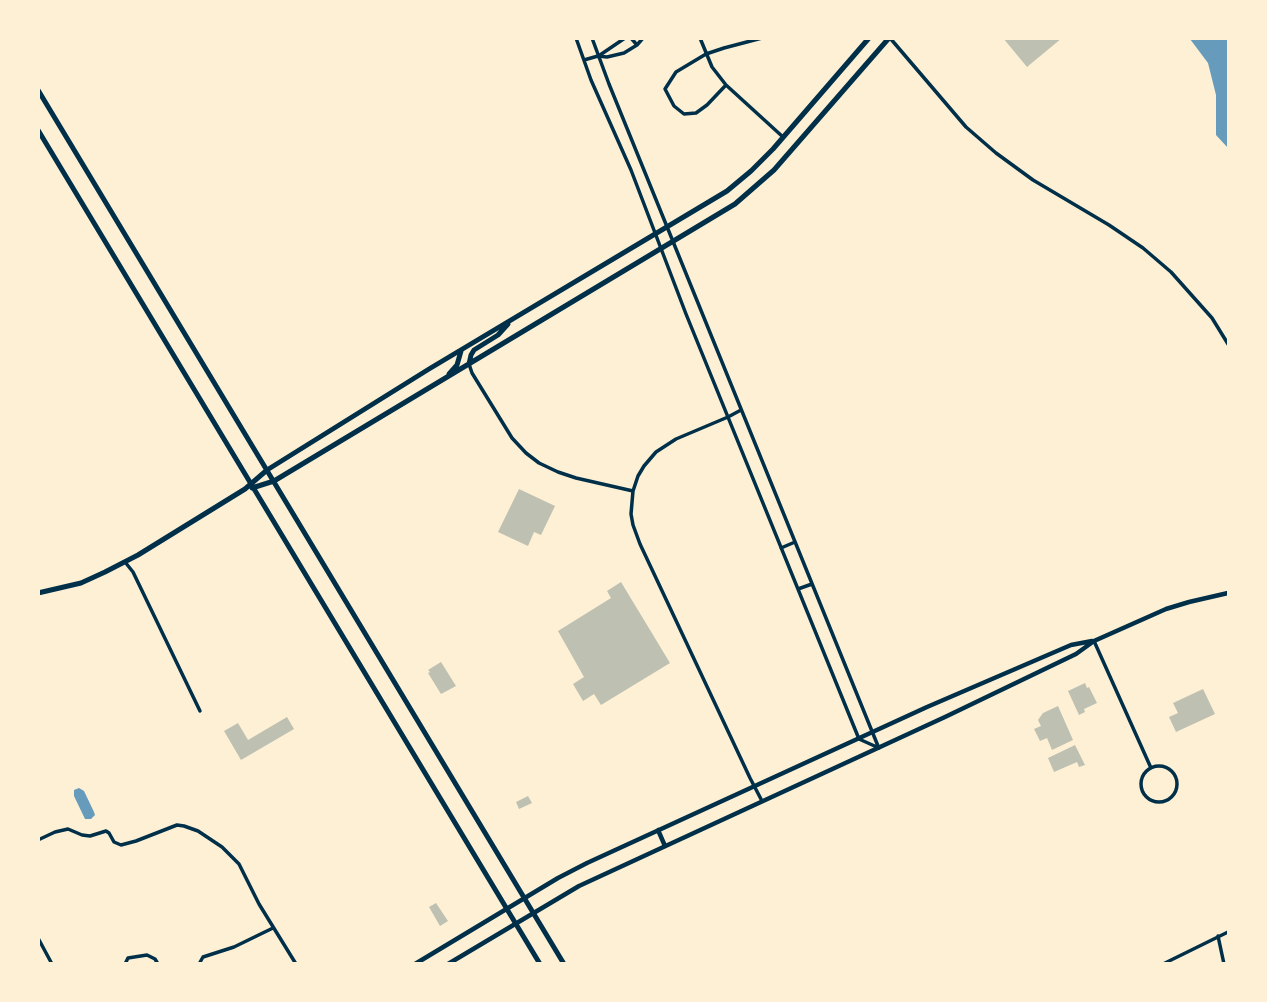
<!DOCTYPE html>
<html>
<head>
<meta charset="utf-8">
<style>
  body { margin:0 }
  #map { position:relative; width:1267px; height:1002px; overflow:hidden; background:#fdf0d5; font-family:"PT Serif",serif }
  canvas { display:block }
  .frame { position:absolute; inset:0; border:40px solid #fdf0d5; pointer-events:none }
</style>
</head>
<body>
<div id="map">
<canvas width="1267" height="1002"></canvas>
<div class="frame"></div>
</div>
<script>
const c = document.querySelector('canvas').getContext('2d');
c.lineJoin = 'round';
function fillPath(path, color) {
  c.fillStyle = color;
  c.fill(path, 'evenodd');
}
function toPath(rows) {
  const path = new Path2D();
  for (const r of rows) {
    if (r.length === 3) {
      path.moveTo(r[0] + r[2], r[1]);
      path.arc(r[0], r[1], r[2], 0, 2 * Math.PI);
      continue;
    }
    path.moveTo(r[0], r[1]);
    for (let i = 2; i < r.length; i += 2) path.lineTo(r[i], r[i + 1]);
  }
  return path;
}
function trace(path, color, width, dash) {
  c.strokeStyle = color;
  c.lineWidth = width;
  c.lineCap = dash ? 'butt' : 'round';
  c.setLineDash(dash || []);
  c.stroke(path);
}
fillPath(toPath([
  [1190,39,1228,39,1228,148,1216,135,1216,95,1208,63],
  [79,788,84,791,94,812,95,815,91,819,85,819,74,796,74,790]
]), '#669bbc');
fillPath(toPath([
  [1003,38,1062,38,1027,67],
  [519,489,555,506,541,535,534,532,528,546,498,532],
  [621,582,670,663,601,705,594,694,583,701,573,684,584,677,558,631,611,598,607,591],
  [441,662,456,686,441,694,428,673,430,672,428,670],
  [1085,683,1087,688,1089,687,1097,703,1084,709,1085,712,1079,715,1068,691],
  [1203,689,1215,714,1176,732,1169,717,1178,713,1173,703],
  [1058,706,1073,740,1052,750,1047,738,1040,741,1034,729,1041,726,1038,720,1043,713],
  [287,717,294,729,241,760,224,731,238,723,248,740],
  [1075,745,1085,765,1079,767,1077,762,1054,772,1048,758],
  [528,796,532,803,519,809,516,802],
  [436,903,448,921,440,926,429,907]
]), '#bec0b2');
trace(toPath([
  [631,38,637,45],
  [700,38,712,67,726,85,783,137],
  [600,55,625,38],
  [598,56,607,57,624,53,637,45,643,38],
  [726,85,707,105,696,113,684,114,674,106,665,89,676,72,706,54,724,48,762,38],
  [469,364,472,373,512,438,526,453,539,463,558,472,576,478,633,491],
  [728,417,676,439,656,452,644,466,638,476,633,491,631,514,633,525,640,544,750,778,762,801],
  [125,562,133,572,200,711],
  [1094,641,1151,768],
  [1159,784,18],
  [38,840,55,832,68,829,82,835,90,836,106,831,109,833,114,842,121,845,136,841,177,825,184,826,198,831,222,847,239,864,259,904,296,964],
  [1218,936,1224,964],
  [125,964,128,958,147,955,155,959,158,964],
  [199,964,203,957,234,947,273,928],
  [1163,964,1228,932]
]), '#003049', 3.5);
trace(toPath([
  [576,38,591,80,631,170,686,314,859,739,879,748],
  [592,38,609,84,878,746],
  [890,38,966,127,996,153,1033,180,1109,225,1143,248,1171,272,1212,318,1228,344],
  [584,60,598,56],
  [728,417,741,410],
  [781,548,795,542],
  [798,589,812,584],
  [38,938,52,964]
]), '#003049', 3.5);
trace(toPath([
  [658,830,665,846],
  [415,964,558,878,587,863,927,707,1071,645,1092,641],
  [448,964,579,886,945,717,1076,654,1094,641,1166,609,1189,602,1228,593]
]), '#003049', 4.5);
trace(toPath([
  [469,364,471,355,474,350,498,335,508,324],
  [449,374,457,365,461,351],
  [252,488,274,481,735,204,774,170,889,38],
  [38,593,81,583,105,572,138,555,245,489,267,470,429,369,727,191,751,171,773,149,869,38]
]), '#003049', 5);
trace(toPath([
  [38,90,564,964],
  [38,130,540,964]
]), '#003049', 5);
</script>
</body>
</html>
